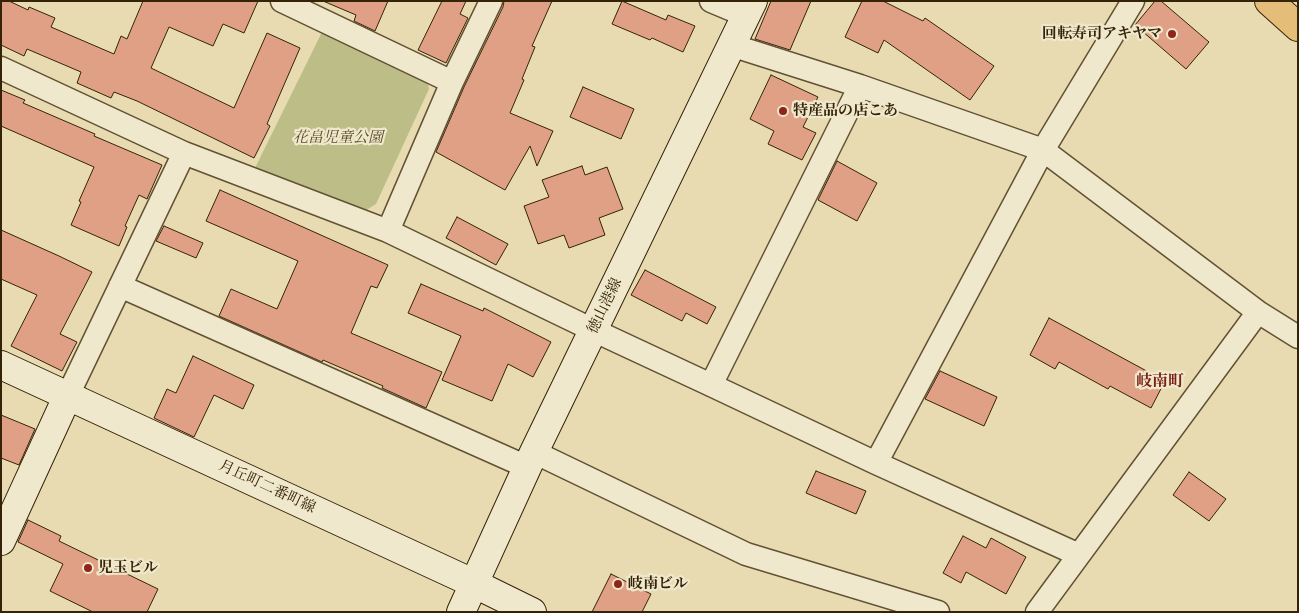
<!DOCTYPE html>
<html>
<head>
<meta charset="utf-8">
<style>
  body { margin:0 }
  #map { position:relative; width:1299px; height:613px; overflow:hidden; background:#e8dbb1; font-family:"Old Standard TT",serif }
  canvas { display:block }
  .frame { position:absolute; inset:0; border:2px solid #352308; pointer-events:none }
</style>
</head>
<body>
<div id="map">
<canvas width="1299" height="613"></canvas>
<div class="frame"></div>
</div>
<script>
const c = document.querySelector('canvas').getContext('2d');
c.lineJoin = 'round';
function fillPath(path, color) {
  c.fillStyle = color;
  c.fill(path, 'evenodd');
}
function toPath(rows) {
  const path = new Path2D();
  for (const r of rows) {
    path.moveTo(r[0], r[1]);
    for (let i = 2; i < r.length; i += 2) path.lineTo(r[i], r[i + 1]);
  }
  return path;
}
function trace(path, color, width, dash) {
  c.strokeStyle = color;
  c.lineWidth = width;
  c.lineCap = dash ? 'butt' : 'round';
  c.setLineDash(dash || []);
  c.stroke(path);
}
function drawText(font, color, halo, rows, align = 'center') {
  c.font = font + ' "Old Standard TT","Noto Serif JP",serif';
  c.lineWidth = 4.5;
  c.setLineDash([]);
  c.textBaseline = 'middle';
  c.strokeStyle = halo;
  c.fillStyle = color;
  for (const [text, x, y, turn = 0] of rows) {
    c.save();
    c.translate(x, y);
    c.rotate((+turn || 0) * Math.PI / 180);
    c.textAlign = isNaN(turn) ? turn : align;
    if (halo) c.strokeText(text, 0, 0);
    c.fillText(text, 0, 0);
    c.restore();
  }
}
fillPath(toPath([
  [322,32,424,81,428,84,429,89,376,204,363,212,348,212,255,168]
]), '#bdbe87');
const building = toPath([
  [1,1,9,1,28,10,29,7,55,18,51,27,114,54,121,36,127,39,143,1,258,1,244,33,223,24,213,46,169,27,151,68,234,108,267,33,300,48,267,124,270,126,254,158,137,101,114,92,111,98,77,83,81,72,27,49,24,56,1,45,1,1],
  [323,1,388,1,375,31,354,21,356,15,323,1],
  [442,1,466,1,460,14,468,18,446,63,418,50,442,1],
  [504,1,552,1,532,46,535,47,522,79,524,80,510,113,553,131,537,166,530,146,505,190,436,152,464,87,503,7,504,1],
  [622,1,666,20,668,15,695,26,683,52,652,38,650,40,612,24,622,1],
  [771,1,811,1,790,50,755,39,771,1],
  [862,1,883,1,923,21,925,18,994,66,970,100,884,40,878,53,845,37,862,1],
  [1155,1,1161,1,1209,42,1186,69,1135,25,1155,1],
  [771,75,818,97,803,127,816,133,802,160,768,144,774,131,750,119,771,75],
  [583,87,634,109,621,139,570,117,583,87],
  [1,90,25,100,23,103,95,134,94,136,162,165,147,199,139,195,125,226,127,227,119,246,71,225,81,202,79,201,94,167,1,126,1,90],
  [837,161,877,183,857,221,818,200,837,161],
  [582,166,585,175,607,167,623,209,599,218,605,235,569,248,564,235,538,244,524,206,549,197,542,180,582,166],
  [220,190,388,265,377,288,371,286,351,333,442,372,426,408,382,388,383,386,323,360,322,362,219,316,231,289,277,309,298,261,206,221,220,190],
  [457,217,508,244,496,265,446,238,457,217],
  [164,226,203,243,196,258,156,241,164,226],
  [1,230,59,256,92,272,60,334,77,342,62,371,11,346,37,295,1,279,1,230],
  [645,270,716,307,707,324,686,313,682,321,631,295,645,270],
  [421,284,483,311,484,308,551,342,533,377,508,364,492,401,442,380,461,336,408,313,421,284],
  [1049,318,1165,381,1151,408,1110,386,1108,389,1059,362,1055,369,1030,355,1049,318],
  [193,356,254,385,243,409,214,395,194,437,154,418,167,389,176,393,193,356],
  [940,371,997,397,984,426,925,399,940,371],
  [1,415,35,429,19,465,1,458,1,415],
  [816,471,866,491,856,514,806,493,816,471],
  [1189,472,1226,499,1209,521,1173,495,1189,472],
  [28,520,61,536,59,541,158,589,147,612,93,612,50,591,63,564,18,542,28,520],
  [963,536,986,548,991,538,1026,557,1006,594,966,572,961,583,943,573,963,536],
  [611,574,651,594,642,612,592,612,611,574]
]);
fillPath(building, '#e0a086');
trace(building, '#352308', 1);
const street = toPath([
  [282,1,452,82],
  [711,1,747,16],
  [731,45,860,86,1043,150,1258,312,1298,337],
  [1,68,184,153,388,231,593,330,711,385,876,463,1079,555],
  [388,231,452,82,491,1],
  [120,286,527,467],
  [711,385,860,86],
  [68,395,184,153],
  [534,452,746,554,938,612],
  [876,463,1043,150,1133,1],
  [1037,612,1258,312]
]);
const secondary = toPath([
  [1,365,475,584,532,612],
  [1,541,68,395],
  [461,612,534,452,753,1]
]);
const highway = toPath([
  [1269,1,1298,27]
]);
trace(street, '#625132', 25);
trace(secondary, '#352308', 30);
trace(highway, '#352308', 30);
trace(street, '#f0e8cc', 22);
trace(secondary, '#f0e8cc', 28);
trace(highway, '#e4be78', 28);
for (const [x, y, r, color] of [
  [1172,34,5,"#8f2418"],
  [783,111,5,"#8f2418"],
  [88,568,5,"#8f2418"],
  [618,584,5,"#8f2418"]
]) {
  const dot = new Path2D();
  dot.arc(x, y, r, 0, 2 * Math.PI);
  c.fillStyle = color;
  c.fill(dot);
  trace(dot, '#f0e8cc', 2);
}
drawText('bold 15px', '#352308', '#f0e8cc', [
  ["回転寿司アキヤマ",1162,34,"right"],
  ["特産品の店こあ",793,111],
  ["児玉ビル",98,568],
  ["岐南ビル",628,584]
], 'left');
drawText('italic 15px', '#574a28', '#f0e8cc', [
  ["花畠児童公園",338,138]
]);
drawText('15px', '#352308', '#f0e8cc', [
  ["徳山港線",605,306,-64],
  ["月丘町二番町線",267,487,25]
]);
drawText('bold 16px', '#7a1f14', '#f0e8cc', [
  ["岐南町",1160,382]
]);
</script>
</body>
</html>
